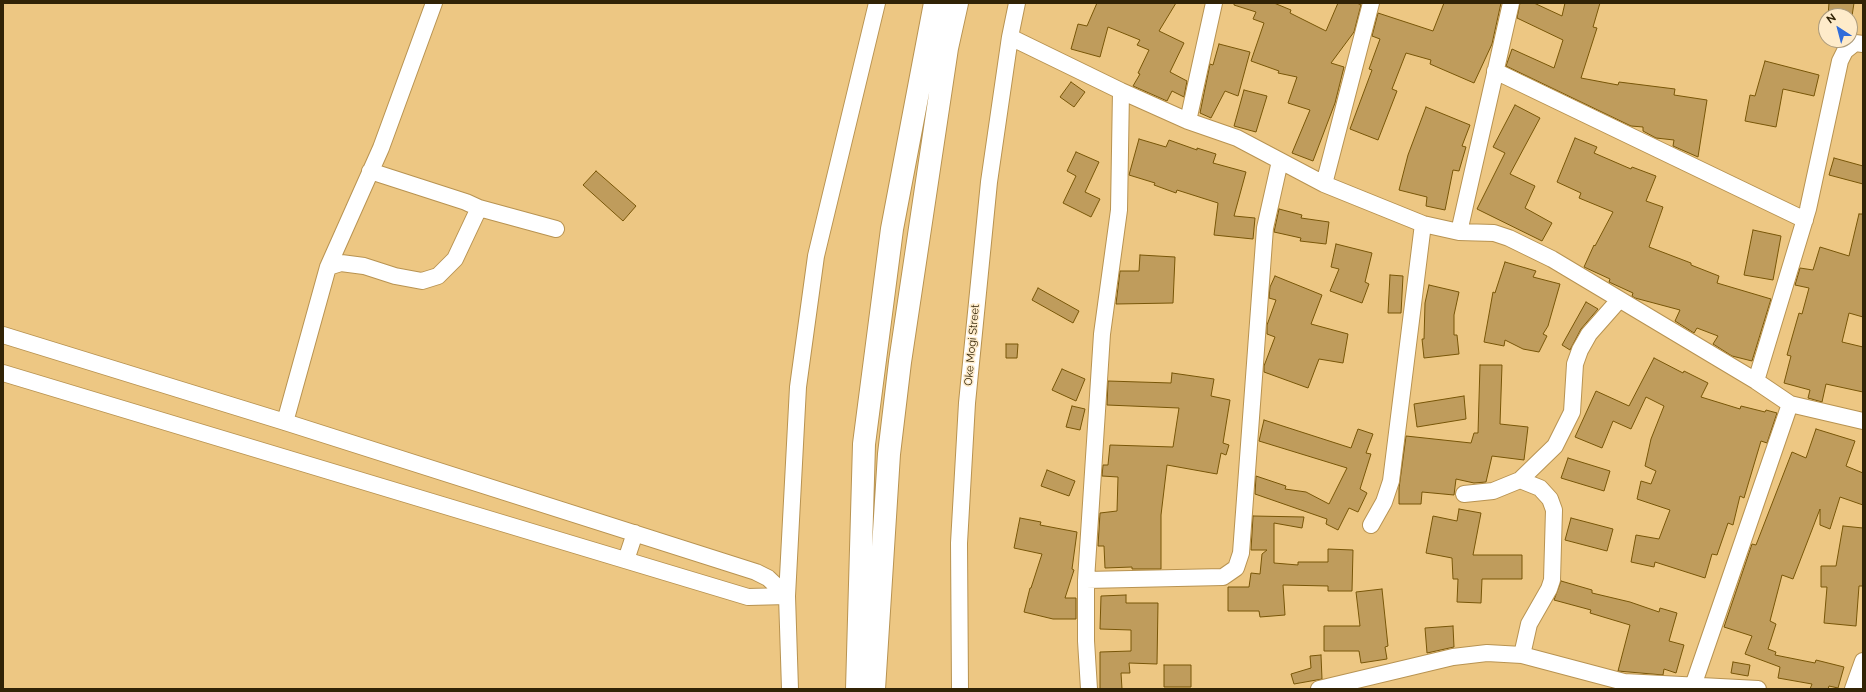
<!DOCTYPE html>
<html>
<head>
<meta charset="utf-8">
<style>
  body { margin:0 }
  #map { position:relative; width:1866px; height:692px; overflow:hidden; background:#edc783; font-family:Raleway,sans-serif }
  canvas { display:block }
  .frame { position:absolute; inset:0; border:4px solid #312306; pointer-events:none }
  .north { position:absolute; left:1818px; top:8px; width:40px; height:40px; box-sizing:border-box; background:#feebca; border:1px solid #ac9b7c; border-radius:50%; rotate:324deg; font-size:11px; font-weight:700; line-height:16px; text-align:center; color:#312306 }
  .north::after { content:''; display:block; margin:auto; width:14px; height:18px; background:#306cda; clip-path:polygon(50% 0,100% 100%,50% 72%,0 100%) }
</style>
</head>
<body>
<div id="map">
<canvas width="1866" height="692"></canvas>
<div class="frame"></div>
<div class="north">N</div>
</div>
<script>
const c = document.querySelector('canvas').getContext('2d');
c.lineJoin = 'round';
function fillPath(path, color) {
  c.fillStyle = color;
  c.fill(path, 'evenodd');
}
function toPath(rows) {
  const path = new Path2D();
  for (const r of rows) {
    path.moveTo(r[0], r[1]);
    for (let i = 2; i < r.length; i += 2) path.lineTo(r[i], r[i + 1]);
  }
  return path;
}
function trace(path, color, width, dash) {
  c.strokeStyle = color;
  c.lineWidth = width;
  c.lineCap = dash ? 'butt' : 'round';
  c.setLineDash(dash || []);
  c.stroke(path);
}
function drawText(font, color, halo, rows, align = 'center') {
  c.font = font + ' Raleway,sans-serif';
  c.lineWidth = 3;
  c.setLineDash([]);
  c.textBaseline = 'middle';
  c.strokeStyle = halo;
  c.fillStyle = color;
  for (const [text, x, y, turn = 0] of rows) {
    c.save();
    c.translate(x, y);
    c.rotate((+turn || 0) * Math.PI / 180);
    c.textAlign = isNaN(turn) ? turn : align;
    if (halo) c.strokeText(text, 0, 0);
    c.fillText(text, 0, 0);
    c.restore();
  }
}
const building = toPath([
  [1097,3,1176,3,1159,31,1184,43,1170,72,1187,81,1184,97,1172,91,1167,101,1133,86,1140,74,1138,73,1149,50,1137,45,1140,40,1108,27,1100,57,1071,49,1078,24,1087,26,1097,3],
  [1234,3,1274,3,1291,10,1290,13,1326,31,1338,3,1357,3,1361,5,1354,32,1331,63,1344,67,1335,103,1313,161,1292,153,1310,110,1288,103,1297,77,1278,73,1279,71,1251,61,1264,23,1253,19,1256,12,1234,5,1234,3],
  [1444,3,1501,3,1492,44,1474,83,1430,64,1431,60,1406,53,1392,89,1397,91,1378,140,1350,129,1372,70,1369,69,1380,39,1372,36,1378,13,1433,31,1444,3],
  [1520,3,1534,3,1562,16,1565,3,1600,3,1593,27,1597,28,1581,78,1618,85,1619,82,1675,89,1674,95,1707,100,1698,157,1673,146,1674,140,1656,138,1643,131,1643,127,1631,126,1506,66,1512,49,1554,68,1563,40,1517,18,1520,3],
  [1829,3,1854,3,1852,16,1828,16,1829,3],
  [1219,44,1250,52,1238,96,1225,91,1211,118,1200,113,1210,64,1213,65,1219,44],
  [1765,61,1819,75,1814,96,1783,89,1776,127,1745,121,1750,95,1755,96,1765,61],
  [1071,82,1085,92,1074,107,1060,97,1071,82],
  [1244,90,1267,96,1256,132,1234,126,1244,90],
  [1515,105,1540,118,1510,174,1535,186,1525,208,1552,223,1542,241,1477,209,1505,153,1493,147,1515,105],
  [1426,107,1470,125,1462,146,1466,147,1459,171,1453,170,1445,210,1426,206,1427,197,1399,190,1408,155,1426,107],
  [1575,138,1597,147,1594,153,1631,169,1632,167,1656,176,1646,201,1663,207,1649,247,1691,263,1691,265,1719,276,1717,283,1771,299,1752,361,1732,356,1713,344,1718,336,1697,328,1694,333,1675,321,1680,310,1635,298,1632,296,1633,293,1609,282,1610,279,1584,267,1594,245,1595,246,1613,212,1579,198,1581,193,1557,182,1575,138],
  [1139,139,1166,147,1169,140,1197,150,1197,148,1216,154,1213,163,1246,172,1234,216,1255,218,1253,239,1214,235,1218,203,1177,190,1176,193,1154,185,1155,183,1129,175,1139,139],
  [1076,152,1099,162,1085,192,1100,199,1091,217,1063,203,1076,176,1067,171,1076,152],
  [1834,158,1863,166,1863,184,1829,175,1834,158],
  [596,171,636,206,623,221,583,185,596,171],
  [1279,209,1302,215,1301,218,1329,222,1326,244,1300,241,1301,238,1274,232,1279,209],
  [1859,214,1863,214,1863,317,1849,313,1842,342,1863,347,1863,392,1826,384,1822,402,1808,398,1810,390,1784,383,1791,356,1787,355,1799,313,1802,314,1809,288,1795,285,1800,268,1813,270,1820,247,1849,256,1859,214],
  [1753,230,1781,236,1773,280,1744,275,1753,230],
  [1336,244,1372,253,1365,282,1369,284,1362,303,1330,291,1339,269,1331,267,1336,244],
  [1140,255,1175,257,1173,303,1116,304,1120,271,1139,271,1140,255],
  [1505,262,1536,271,1533,277,1560,284,1548,326,1543,334,1547,336,1539,352,1523,349,1505,340,1504,346,1484,342,1493,292,1495,293,1505,262],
  [1390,275,1403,276,1401,313,1388,313,1390,275],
  [1275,276,1322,295,1311,324,1348,334,1343,363,1319,359,1308,388,1264,372,1264,366,1275,337,1267,334,1267,325,1276,300,1269,298,1270,287,1275,276],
  [1429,285,1459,292,1454,315,1454,335,1457,335,1459,354,1424,358,1422,339,1424,339,1425,303,1429,285],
  [1038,288,1079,311,1073,323,1032,300,1038,288],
  [1586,302,1598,309,1581,329,1570,350,1562,345,1586,302],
  [1006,344,1018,344,1017,358,1006,358,1006,344],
  [1654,358,1683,373,1684,371,1708,383,1701,397,1740,409,1741,406,1765,412,1766,410,1777,413,1767,443,1761,441,1744,498,1740,496,1733,525,1728,523,1717,555,1712,554,1705,578,1655,562,1654,567,1631,562,1636,535,1659,539,1670,510,1637,499,1641,481,1651,484,1656,471,1645,466,1651,439,1664,406,1646,397,1631,429,1613,421,1602,448,1575,437,1596,391,1629,406,1654,358],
  [1480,365,1502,365,1500,424,1528,427,1524,460,1492,456,1486,482,1474,483,1456,479,1454,495,1422,492,1421,504,1399,504,1399,488,1406,436,1471,443,1474,433,1478,433,1480,365],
  [1062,369,1085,379,1076,401,1052,390,1062,369],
  [1172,373,1214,379,1211,396,1230,400,1223,443,1229,445,1226,455,1221,453,1217,474,1167,465,1161,515,1161,569,1132,569,1132,567,1105,568,1104,546,1098,546,1100,513,1117,511,1118,477,1102,476,1103,465,1108,465,1110,445,1173,447,1179,408,1107,405,1108,381,1171,383,1172,373],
  [1464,396,1466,419,1417,427,1414,404,1464,396],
  [1072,406,1085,409,1080,430,1066,427,1072,406],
  [1264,420,1351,448,1358,429,1373,434,1366,453,1371,454,1360,489,1367,493,1358,512,1349,508,1338,530,1326,524,1327,519,1255,494,1256,476,1286,486,1285,489,1306,492,1329,504,1347,468,1259,441,1264,420],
  [1816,429,1855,441,1846,466,1863,473,1863,505,1840,497,1830,529,1820,525,1820,509,1793,579,1782,575,1770,621,1776,624,1768,649,1776,652,1775,655,1815,663,1816,660,1844,667,1838,688,1829,686,1828,689,1810,689,1812,684,1778,678,1780,667,1745,654,1752,636,1724,627,1752,544,1756,545,1792,452,1806,458,1816,429],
  [1568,458,1610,471,1604,491,1561,478,1568,458],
  [1047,470,1075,481,1069,496,1041,486,1047,470],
  [1459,509,1481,513,1473,555,1522,555,1522,579,1482,579,1481,603,1457,602,1458,579,1453,579,1452,558,1426,553,1433,516,1457,521,1459,509],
  [1253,516,1304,517,1302,528,1274,523,1274,563,1298,565,1298,562,1328,562,1328,549,1353,550,1352,591,1328,591,1328,586,1283,585,1285,615,1260,617,1259,611,1228,611,1228,587,1249,587,1251,573,1260,574,1262,554,1267,550,1251,550,1253,516],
  [1020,518,1041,522,1040,525,1077,532,1072,569,1074,570,1065,598,1076,598,1076,619,1053,619,1024,612,1030,588,1031,588,1042,554,1014,548,1020,518],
  [1571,518,1613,529,1607,551,1565,540,1571,518],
  [1843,526,1863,528,1863,586,1859,586,1856,626,1824,623,1827,587,1821,587,1821,566,1836,566,1843,526],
  [1561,581,1592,590,1592,593,1630,602,1659,612,1660,608,1677,613,1669,641,1684,645,1676,673,1664,669,1663,675,1618,671,1630,625,1590,613,1591,610,1554,600,1561,581],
  [1382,589,1388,646,1385,647,1387,659,1361,663,1359,651,1324,651,1324,626,1360,626,1356,592,1382,589],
  [1126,595,1126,603,1158,603,1157,664,1129,663,1130,673,1121,673,1122,689,1100,689,1100,652,1131,651,1131,630,1100,629,1101,596,1126,595],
  [1453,626,1454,647,1427,653,1425,628,1453,626],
  [1321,655,1322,679,1294,684,1291,674,1311,668,1310,656,1321,655],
  [1733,662,1750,665,1748,676,1731,673,1733,662],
  [1164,665,1191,665,1191,687,1164,687,1164,665]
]);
fillPath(building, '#bf9c5c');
trace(building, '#785608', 1);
const minor = toPath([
  [1010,37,1121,91,1188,121,1237,138,1324,184,1423,224,1459,232,1494,233,1509,238,1552,259,1756,381,1790,404,1863,421],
  [1495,71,1805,220],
  [1188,121,1214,3],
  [370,171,466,202,479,208,556,229],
  [1324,184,1371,3],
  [1459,232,1511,3],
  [328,267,341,263,364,266,395,276,422,281,438,276,455,259,479,208],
  [3,335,285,422,756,572,768,578,787,596],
  [3,373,748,597,787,596],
  [1756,381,1808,209,1840,61,1845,51,1855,43,1863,44],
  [285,422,328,267,381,148,434,3],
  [1520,480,1540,488,1550,499,1554,510,1552,580,1549,589,1529,624,1522,655],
  [1464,494,1493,491,1520,480,1555,446,1572,412,1575,364,1580,350,1589,334,1619,300],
  [1371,525,1384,502,1391,481,1423,224],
  [626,560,635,533],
  [1086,580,1223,577,1236,568,1241,553,1265,228,1280,161],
  [1693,686,1790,404],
  [790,689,787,596,798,387,816,256,877,3],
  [960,689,959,543,967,403,989,182,1010,37,1017,3],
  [1089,689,1086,641,1086,580,1102,334,1119,210,1121,91],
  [1319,689,1453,657,1487,653,1522,655,1624,682,1758,689],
  [1853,689,1863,661]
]);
const highway = toPath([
  [857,689,864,444,892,229,935,3],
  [874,689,889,454,900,362,947,48,957,3]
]);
trace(minor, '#b89351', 18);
trace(highway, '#b89351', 24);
trace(minor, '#fff', 16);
trace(highway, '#fff', 22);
drawText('11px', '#312306', '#feebca', [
  ["Oke Mogi Street",972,345,-85]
]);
</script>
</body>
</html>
